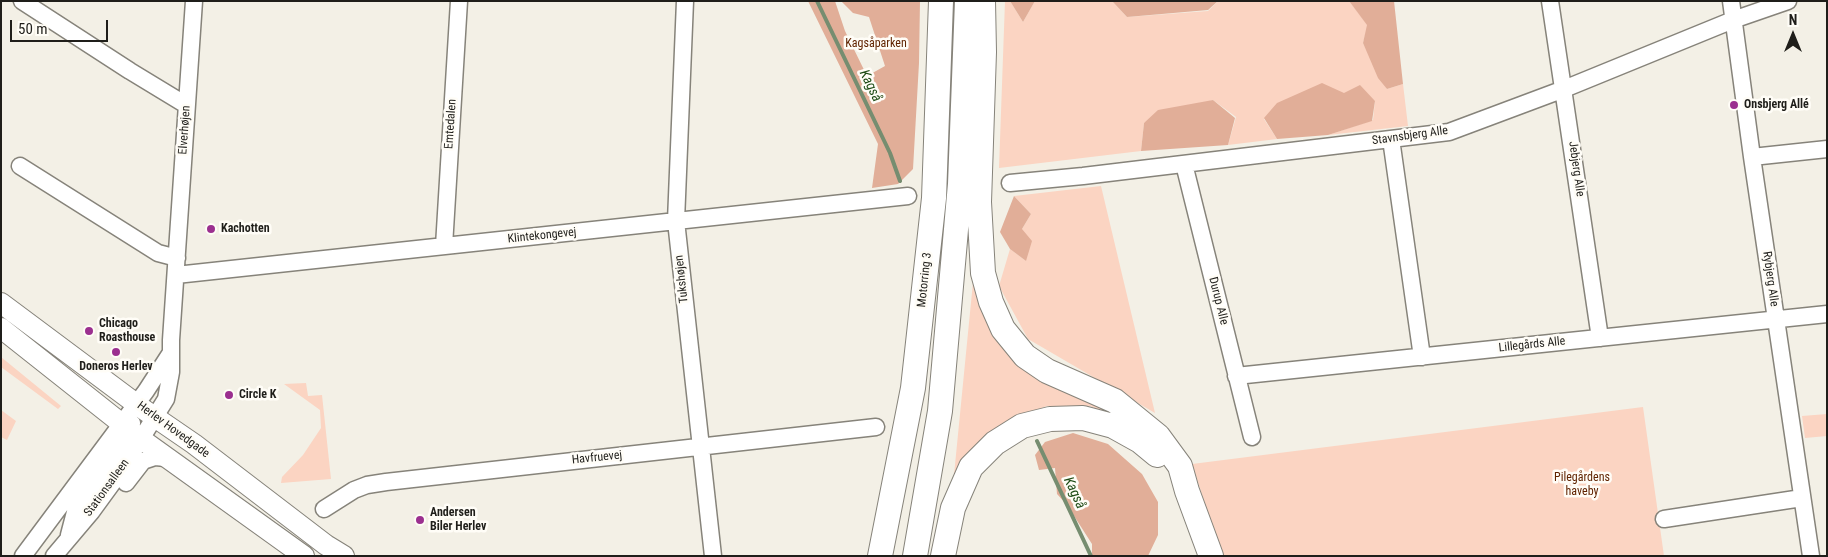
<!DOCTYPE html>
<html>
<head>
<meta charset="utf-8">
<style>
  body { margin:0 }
  #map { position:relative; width:1828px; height:557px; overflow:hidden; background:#f3f0e6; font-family:"Roboto Condensed",sans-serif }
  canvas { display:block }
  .frame { position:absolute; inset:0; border:2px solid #1f1e1a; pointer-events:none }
  .north { position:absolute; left:1768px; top:10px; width:50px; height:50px; -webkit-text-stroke:4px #fffdf7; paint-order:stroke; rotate:0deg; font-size:14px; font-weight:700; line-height:20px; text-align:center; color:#1f1e1a }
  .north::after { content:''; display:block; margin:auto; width:18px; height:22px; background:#1f1e1a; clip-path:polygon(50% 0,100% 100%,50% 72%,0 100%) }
  .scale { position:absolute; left:10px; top:20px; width:98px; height:22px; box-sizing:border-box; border:2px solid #1f1e1a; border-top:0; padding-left:6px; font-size:15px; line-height:18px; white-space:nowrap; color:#1f1e1a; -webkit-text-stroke:4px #fffdf7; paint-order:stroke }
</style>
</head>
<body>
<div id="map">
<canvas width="1828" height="557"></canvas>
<div class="frame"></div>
<div class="north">N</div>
<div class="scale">50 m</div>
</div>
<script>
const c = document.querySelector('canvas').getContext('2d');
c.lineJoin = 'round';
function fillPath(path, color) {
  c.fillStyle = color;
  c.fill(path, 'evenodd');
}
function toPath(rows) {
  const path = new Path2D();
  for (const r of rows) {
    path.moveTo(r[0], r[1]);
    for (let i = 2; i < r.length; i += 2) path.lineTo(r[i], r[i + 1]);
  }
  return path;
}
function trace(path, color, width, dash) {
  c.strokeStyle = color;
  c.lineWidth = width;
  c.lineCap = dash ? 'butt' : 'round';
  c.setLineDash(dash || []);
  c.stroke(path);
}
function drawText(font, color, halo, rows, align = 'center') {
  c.font = font + ' "Roboto Condensed",sans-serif';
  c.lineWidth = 5;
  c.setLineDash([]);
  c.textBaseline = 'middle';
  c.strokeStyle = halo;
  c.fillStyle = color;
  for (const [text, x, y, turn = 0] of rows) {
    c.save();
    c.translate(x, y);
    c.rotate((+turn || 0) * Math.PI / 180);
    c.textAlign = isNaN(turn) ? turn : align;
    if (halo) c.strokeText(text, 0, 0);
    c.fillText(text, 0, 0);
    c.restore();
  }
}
fillPath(toPath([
  [1005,1,1010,1,1023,22,1035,1,1112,1,1127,17,1208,11,1218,1,1349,1,1368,25,1363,43,1387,89,1403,84,1408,126,1328,135,1373,120,1375,101,1344,93,1264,119,1277,139,1228,145,1236,117,1213,100,1144,123,1141,151,999,168],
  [1101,186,1155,413,1028,339,999,286,1010,249,1026,261,1022,229,1031,214,1014,196],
  [974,272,1010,347,1145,430,1090,406,1047,406,1006,421,969,454,953,485],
  [1,357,61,406,58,409,1,367],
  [306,383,308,396,322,395,331,479,281,483,282,477,303,455,321,428,320,410,284,384],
  [1643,407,1664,556,1222,556,1192,464],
  [1,410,16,421,7,440,1,437],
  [1827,414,1827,436,1805,438,1802,416]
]), '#fbd4c2');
fillPath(toPath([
  [808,1,835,1,845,31,867,76,885,66,869,17,853,13,841,1,920,1,919,63,913,169,898,184,872,188,878,144],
  [1010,1,1035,1,1023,22],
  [1112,1,1218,1,1208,10,1127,17],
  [1349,1,1394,1,1403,84,1387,89,1378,78,1363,43,1367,25],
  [1322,83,1344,93,1360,85,1375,101,1372,121,1328,135,1277,139,1264,118,1277,103],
  [1213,100,1235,118,1228,145,1141,151,1144,123,1158,110],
  [1014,196,1031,214,1022,229,1032,241,1026,261,1010,249,1000,232],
  [1073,433,1108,444,1142,474,1158,502,1158,535,1148,556,1092,556,1092,544,1067,505,1057,494,1055,468,1039,470,1035,455,1045,442]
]), '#e1ae98');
trace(toPath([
  [817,1,890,153,900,181],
  [1037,441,1091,556]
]), '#768d70', 4);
const minor = toPath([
  [22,1,130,71,186,105],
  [685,1,676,221,713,556],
  [1550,1,1600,338],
  [1731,1,1752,157,1811,556],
  [1391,139,1422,357],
  [1752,157,1827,149],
  [1184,164,1252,437],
  [20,166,158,253,177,258],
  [1010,183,1083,176,1449,132,1564,89,1733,20,1788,1],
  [444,246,459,1],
  [176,275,908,196],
  [1236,376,1827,314],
  [126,483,143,461,155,457,166,458],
  [324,509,354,490,367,485,386,482,876,427],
  [1664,519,1802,498],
  [69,535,75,512,126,443,129,437,132,423],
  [23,556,146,391,170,354],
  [54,556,92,511,119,474,166,399,171,372,171,340,194,1]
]);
const major = toPath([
  [1,303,143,409,194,444,326,545,344,556],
  [1,328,141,439,304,556]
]);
const highway = toPath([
  [983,1,984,52,979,202,983,273,991,302,1003,329,1025,356,1047,371,1115,401,1158,436,1180,466,1187,491,1211,556],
  [880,556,913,388,934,198,941,1],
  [915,556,940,411,960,184,967,1],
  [943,556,953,508,971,467,995,443,1022,426,1050,419,1083,418,1113,426,1140,441,1157,455]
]);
trace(minor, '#86837a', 19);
trace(major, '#86837a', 22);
trace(highway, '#86837a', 26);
trace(minor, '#fff', 16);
trace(major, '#fff', 20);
trace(highway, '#fff', 24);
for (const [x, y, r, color] of [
  [1734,105,5,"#9b2f8f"],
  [211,229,5,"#9b2f8f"],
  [89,331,5,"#9b2f8f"],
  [116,352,5,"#9b2f8f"],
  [229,395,5,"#9b2f8f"],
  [420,520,5,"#9b2f8f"]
]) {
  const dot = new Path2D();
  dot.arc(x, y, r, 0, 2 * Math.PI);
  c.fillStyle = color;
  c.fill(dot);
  trace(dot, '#fffdf7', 2);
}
drawText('12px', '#602300', '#fffdf7', [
  ["Kagsåparken",876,44],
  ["Pilegårdens",1582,478],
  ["haveby",1582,492]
]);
drawText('bold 12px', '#1f1e1a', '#fffdf7', [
  ["Onsbjerg Allé",1744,105],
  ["Kachotten",221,229],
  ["Chicago",99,324],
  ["Roasthouse",99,338],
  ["Doneros Herlev",116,367,"center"],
  ["Circle K",239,395],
  ["Andersen",430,513],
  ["Biler Herlev",430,527]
], 'left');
drawText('12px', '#1f1e1a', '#fffdf7', [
  ["Emtedalen",451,124,-86],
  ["Elverhøjen",185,130,-86],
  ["Stavnsbjerg Alle",1410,136,-8],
  ["Jebjerg Alle",1576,169,82],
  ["Klintekongevej",542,236,-6],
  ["Tukshøjen",682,279,-96],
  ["Rybjerg Alle",1770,279,82],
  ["Motorring 3",925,280,-84],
  ["Durup Alle",1218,301,76],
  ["Lillegårds Alle",1532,345,-6],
  ["Herlev Hovedgade",173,430,36],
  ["Havfruevej",597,458,-6],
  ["Stationsalleen",107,488,-54]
]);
drawText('italic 14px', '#1f4d17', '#fffdf7', [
  ["Kagså",870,86,64],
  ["Kagså",1074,493,65]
]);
</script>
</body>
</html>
